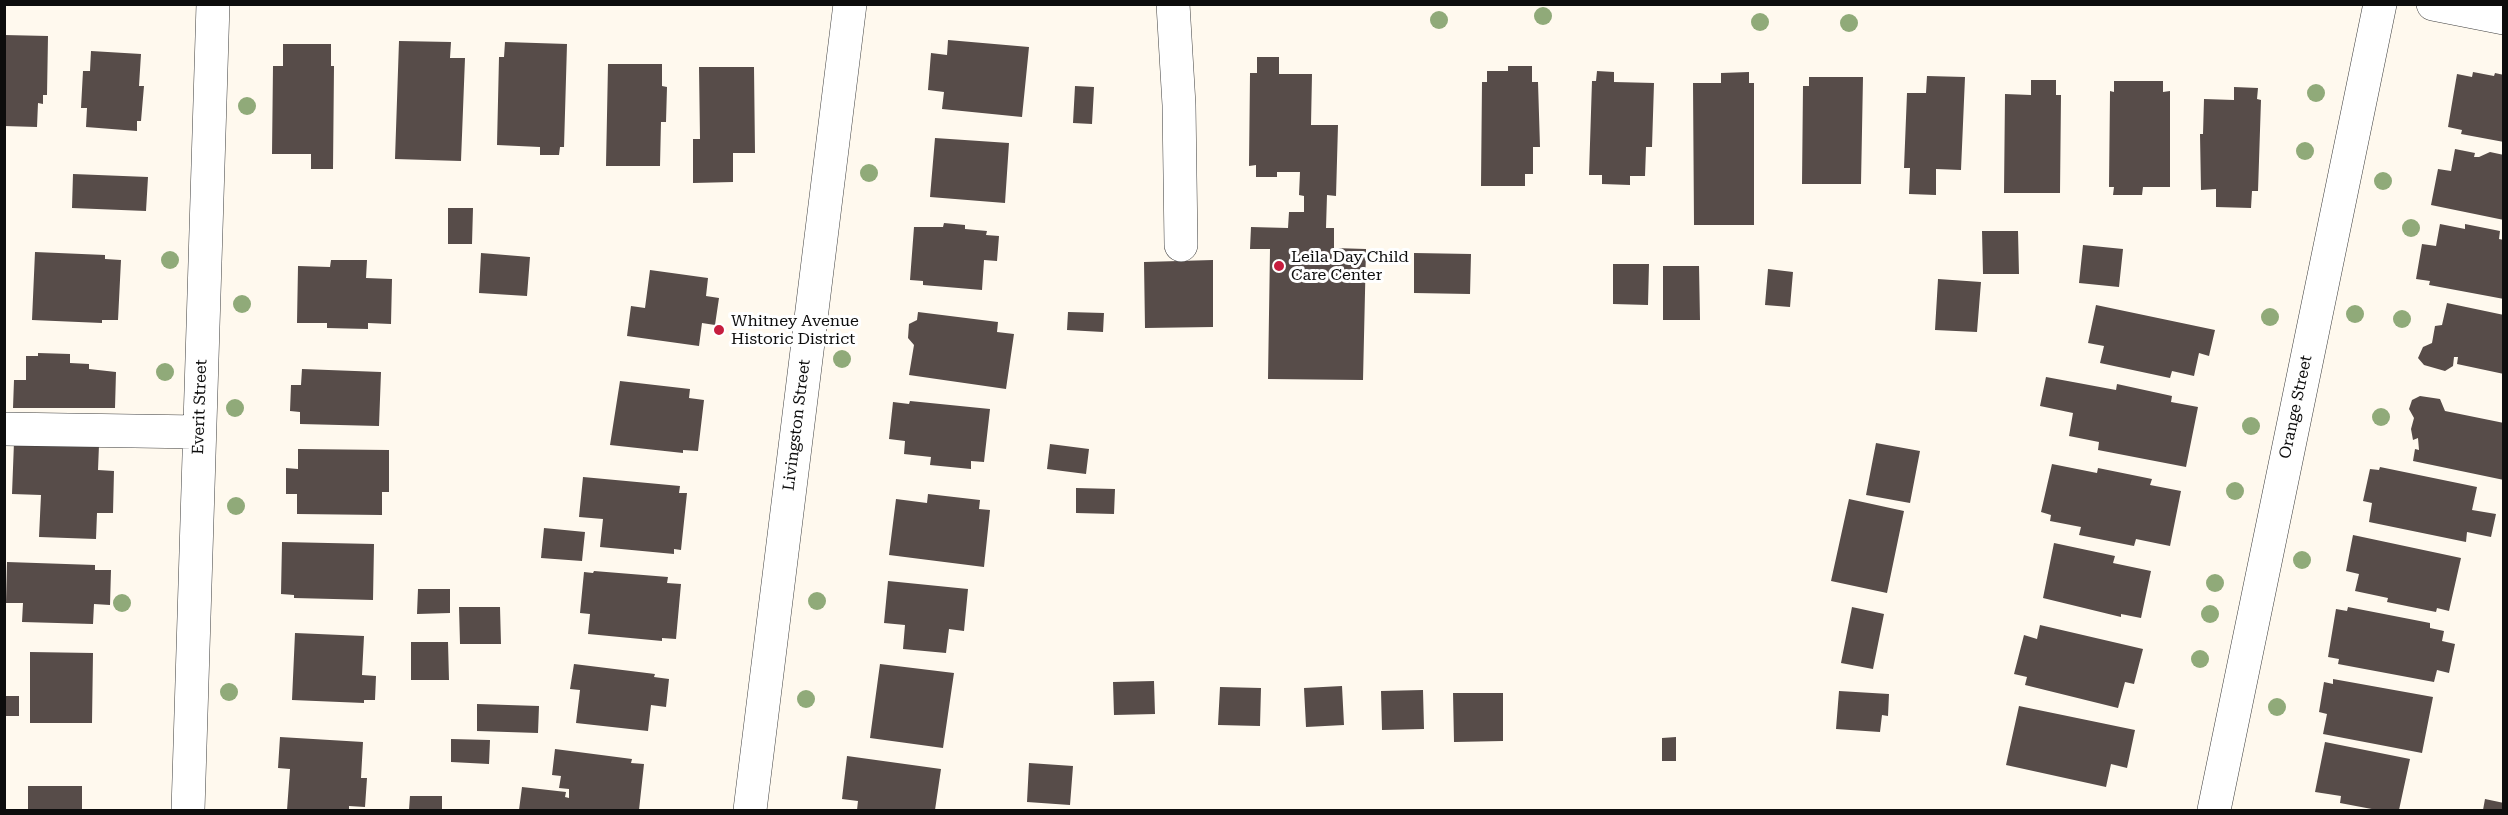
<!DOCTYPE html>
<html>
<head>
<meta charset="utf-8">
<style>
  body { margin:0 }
  #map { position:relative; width:2508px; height:815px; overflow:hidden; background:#fff9ee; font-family:"Roboto Serif",serif }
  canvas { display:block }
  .frame { position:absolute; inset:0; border:6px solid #0d0d0d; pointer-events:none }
</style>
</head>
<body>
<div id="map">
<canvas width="2508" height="815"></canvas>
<div class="frame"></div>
</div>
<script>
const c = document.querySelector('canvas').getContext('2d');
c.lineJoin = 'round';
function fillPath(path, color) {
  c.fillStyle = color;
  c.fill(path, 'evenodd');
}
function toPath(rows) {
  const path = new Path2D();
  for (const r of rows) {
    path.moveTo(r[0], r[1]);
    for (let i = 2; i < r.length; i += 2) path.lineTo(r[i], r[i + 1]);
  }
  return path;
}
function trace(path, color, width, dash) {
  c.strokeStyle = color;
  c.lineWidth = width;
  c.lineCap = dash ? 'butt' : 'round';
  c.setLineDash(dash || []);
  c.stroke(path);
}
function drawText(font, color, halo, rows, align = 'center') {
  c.font = font + ' "Roboto Serif",serif';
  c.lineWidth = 6;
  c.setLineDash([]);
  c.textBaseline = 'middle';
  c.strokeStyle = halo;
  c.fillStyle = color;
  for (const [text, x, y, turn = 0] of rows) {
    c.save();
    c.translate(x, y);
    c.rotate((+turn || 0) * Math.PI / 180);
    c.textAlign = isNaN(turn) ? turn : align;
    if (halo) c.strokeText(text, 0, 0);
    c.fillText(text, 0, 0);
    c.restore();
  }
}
fillPath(toPath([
  [4,35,48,36,47,95,43,95,43,104,38,103,37,127,4,126],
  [948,40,1029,47,1022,117,942,109,944,92,928,90,931,53,947,55],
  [399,41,451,42,450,58,465,58,461,161,395,159],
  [505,42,567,44,564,147,560,147,559,155,540,155,540,147,497,145,499,57,504,57],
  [283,44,331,44,331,66,334,66,333,169,311,169,311,154,272,154,273,66,283,66],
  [91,51,141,54,139,86,144,86,141,121,137,121,137,131,86,127,87,108,81,108,83,71,90,71],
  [1257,57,1279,57,1279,74,1312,74,1311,125,1338,125,1336,196,1327,195,1326,228,1334,228,1334,248,1366,249,1363,380,1268,379,1270,249,1250,249,1251,227,1288,228,1289,212,1304,212,1304,196,1299,195,1300,172,1277,172,1277,177,1256,177,1256,165,1249,166,1250,73,1257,73],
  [608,64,662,64,662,86,667,87,666,122,661,122,660,166,606,166],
  [1508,66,1532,66,1532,82,1538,82,1540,147,1533,147,1533,174,1525,174,1525,186,1481,186,1482,82,1487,82,1487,71,1508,71],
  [699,67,754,67,755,153,733,153,733,182,693,183,693,139,700,139],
  [1597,71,1614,72,1614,82,1654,83,1652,147,1646,147,1645,176,1630,176,1630,185,1602,184,1602,175,1589,175,1592,81,1596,81],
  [1749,72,1749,83,1754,83,1754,225,1694,225,1693,83,1721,83,1721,73],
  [2473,72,2494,76,2495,73,2504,75,2504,142,2461,134,2462,130,2448,127,2457,74,2472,77],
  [1927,76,1965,77,1961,170,1936,169,1936,195,1909,194,1910,168,1904,168,1907,93,1926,93],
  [1809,77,1863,77,1861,184,1802,184,1803,86,1809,86],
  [2031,80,2056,80,2056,95,2061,95,2060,193,2004,193,2005,94,2031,95],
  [2114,81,2163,81,2163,92,2170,91,2170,187,2143,187,2142,195,2113,195,2114,187,2109,187,2110,91,2114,92],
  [1075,86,1094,87,1092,124,1073,123],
  [2234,87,2258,88,2257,99,2261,100,2258,191,2252,191,2251,208,2216,207,2216,189,2201,190,2200,134,2203,134,2204,99,2234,100],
  [935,138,1009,143,1005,203,930,197],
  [2455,149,2475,153,2474,157,2479,157,2490,152,2504,155,2504,220,2431,205,2438,169,2451,171],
  [73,174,148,177,146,211,72,208],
  [448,208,473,208,472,244,448,244],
  [944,223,965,225,965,229,987,231,986,235,999,236,997,261,984,260,982,290,923,285,923,281,910,280,914,227,943,227],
  [2440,224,2465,229,2465,224,2500,231,2499,239,2504,240,2504,299,2429,285,2430,281,2416,279,2422,244,2436,246],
  [1982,231,2018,231,2019,274,1983,274],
  [2083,245,2123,249,2119,287,2079,283],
  [35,252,105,255,105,259,121,260,118,320,102,320,102,323,32,320],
  [481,253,530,257,527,296,479,293],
  [1414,253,1471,254,1470,294,1414,293],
  [331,260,367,260,366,278,392,279,391,324,368,323,368,329,327,328,327,323,297,323,298,266,330,267],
  [1213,260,1213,327,1145,328,1144,262],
  [1613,264,1649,264,1648,305,1613,304],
  [1663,266,1699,266,1700,320,1663,320],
  [1768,269,1793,272,1790,307,1765,305],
  [650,270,708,278,706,296,719,298,715,325,702,323,699,346,627,336,631,306,645,308],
  [1938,279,1981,282,1977,332,1935,330],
  [2447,303,2504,315,2504,374,2457,364,2458,357,2454,357,2453,366,2445,371,2424,365,2418,358,2423,347,2432,343,2435,326,2442,325],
  [2096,305,2215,330,2209,356,2199,353,2194,376,2172,371,2170,378,2100,363,2104,346,2088,343],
  [918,312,998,322,997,332,1014,334,1006,389,909,375,914,345,908,338,909,324,917,320],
  [1068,312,1104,313,1103,332,1067,330],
  [38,353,70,354,70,363,89,364,89,369,116,372,115,408,13,408,14,380,26,380,26,356,38,356],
  [302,369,381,372,379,426,300,424,300,412,290,411,291,385,301,385],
  [2046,377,2116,390,2117,384,2172,396,2171,402,2198,407,2186,467,2098,450,2099,442,2069,436,2073,413,2040,406],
  [620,381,690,389,689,398,704,400,698,451,683,450,683,453,610,445],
  [2420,396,2440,399,2445,411,2504,423,2504,480,2413,461,2415,449,2419,450,2418,438,2413,440,2411,429,2414,418,2409,409,2412,400],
  [910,401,990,409,984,462,971,461,971,469,930,465,931,457,904,454,905,441,889,439,893,402,909,404],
  [14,442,99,445,98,470,114,471,113,513,97,513,96,539,39,537,41,495,12,494],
  [1876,443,1920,451,1910,503,1866,495],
  [1050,444,1089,449,1086,474,1047,469],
  [298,449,389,450,389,492,382,492,382,515,297,514,297,494,286,494,286,468,298,469],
  [2052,464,2097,473,2098,468,2152,479,2150,485,2181,491,2170,546,2136,539,2134,546,2079,535,2081,527,2050,521,2051,515,2041,512],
  [2380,467,2477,487,2472,510,2496,514,2491,537,2467,532,2466,542,2369,522,2372,503,2363,501,2370,469,2379,470],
  [583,477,680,486,679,493,687,493,681,550,674,549,674,554,600,547,603,519,579,517],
  [1076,488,1115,489,1114,514,1076,513],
  [928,494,980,500,979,509,990,510,984,567,889,555,896,499,927,503],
  [1849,499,1904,511,1887,593,1831,581],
  [544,528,585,532,582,561,541,558],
  [2353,535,2461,558,2449,611,2437,608,2436,612,2387,602,2388,598,2355,591,2359,574,2346,571],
  [282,542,374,544,373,600,294,598,294,595,281,594],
  [2054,543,2115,556,2113,563,2151,571,2141,618,2121,614,2121,617,2043,598],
  [7,562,95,565,95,570,111,570,110,605,94,604,93,624,22,622,23,603,6,603],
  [594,571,668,577,667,583,681,584,676,639,662,638,662,641,588,634,590,614,580,613,584,572,593,573],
  [888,581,968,589,964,631,949,629,946,653,903,649,905,625,884,623],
  [418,589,450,589,450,613,417,614],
  [459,607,500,607,501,644,460,644],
  [1852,607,1884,614,1873,669,1841,663],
  [2348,607,2430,623,2430,628,2444,631,2442,641,2455,644,2449,673,2437,670,2434,682,2338,664,2339,659,2328,657,2336,609,2347,611],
  [2040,625,2143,649,2134,684,2125,682,2118,708,2025,685,2027,677,2014,674,2024,635,2037,639],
  [295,633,364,636,362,675,376,676,375,700,364,700,364,703,292,700],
  [411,642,448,642,449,680,411,680],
  [30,652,93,653,92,723,30,723],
  [574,664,655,674,654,677,669,679,666,707,651,705,648,731,576,723,580,690,570,689],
  [880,664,954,673,943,748,870,738],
  [2333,679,2433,697,2422,753,2323,734,2327,714,2319,712,2324,682,2333,684],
  [1154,681,1155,714,1114,715,1113,682],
  [1342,686,1344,725,1306,727,1304,688],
  [1220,687,1261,688,1260,726,1218,725],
  [1423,690,1424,729,1382,730,1381,691],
  [1839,691,1889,694,1888,716,1882,715,1880,732,1836,729],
  [1453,693,1503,693,1503,741,1454,742],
  [5,696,19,696,19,716,6,716],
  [477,704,539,706,538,733,477,731],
  [2019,706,2135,730,2127,768,2111,764,2106,787,2006,765],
  [280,737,363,742,361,778,367,778,365,807,349,806,349,810,287,810,290,769,278,768],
  [1676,737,1676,761,1662,761,1662,738],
  [451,739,490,740,489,764,451,762],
  [2325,742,2410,759,2399,810,2377,810,2340,803,2341,796,2315,792],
  [555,749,632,759,631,763,644,764,639,810,519,810,522,787,566,792,565,797,569,798,569,789,559,788,561,776,552,775],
  [847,756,941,769,935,810,857,810,858,801,842,799],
  [1029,763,1073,766,1070,805,1027,802],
  [28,786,82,786,82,810,28,810],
  [410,796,442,796,442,810,409,810],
  [2485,799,2504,803,2504,810,2483,810]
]), '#574c49');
const minor = toPath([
  [1173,4,1179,105,1181,245],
  [2433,4,2504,18],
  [4,429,199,432],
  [188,810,213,4],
  [750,810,850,4],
  [2214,810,2380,4]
]);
trace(minor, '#404040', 34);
trace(minor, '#fff', 33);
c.fillStyle = '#90aa79';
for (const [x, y] of [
  [1543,16],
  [1439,20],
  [1760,22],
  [1849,23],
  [2316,93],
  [247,106],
  [2305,151],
  [869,173],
  [2383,181],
  [2411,228],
  [170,260],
  [242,304],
  [2355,314],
  [2270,317],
  [2402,319],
  [842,359],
  [165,372],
  [235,408],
  [2381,417],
  [2251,426],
  [2235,491],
  [236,506],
  [2302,560],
  [2215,583],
  [817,601],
  [122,603],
  [2210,614],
  [2200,659],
  [229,692],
  [806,699],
  [2277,707]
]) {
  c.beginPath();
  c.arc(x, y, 9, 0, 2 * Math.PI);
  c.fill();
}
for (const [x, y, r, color] of [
  [1279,266,6,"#c61d3e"],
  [719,330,6,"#c61d3e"]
]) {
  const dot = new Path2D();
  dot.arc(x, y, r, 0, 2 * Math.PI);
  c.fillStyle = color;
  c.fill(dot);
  trace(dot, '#fff', 2);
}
drawText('16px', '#0d0d0d', '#fff', [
  ["Leila Day Child",1291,257],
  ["Care Center",1291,275],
  ["Whitney Avenue",731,321],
  ["Historic District",731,339]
], 'left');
drawText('16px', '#0d0d0d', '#fff', [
  ["Everit Street",200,407,-88],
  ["Orange Street",2296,407,-78],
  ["Livingston Street",797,425,-83]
]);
</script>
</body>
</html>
